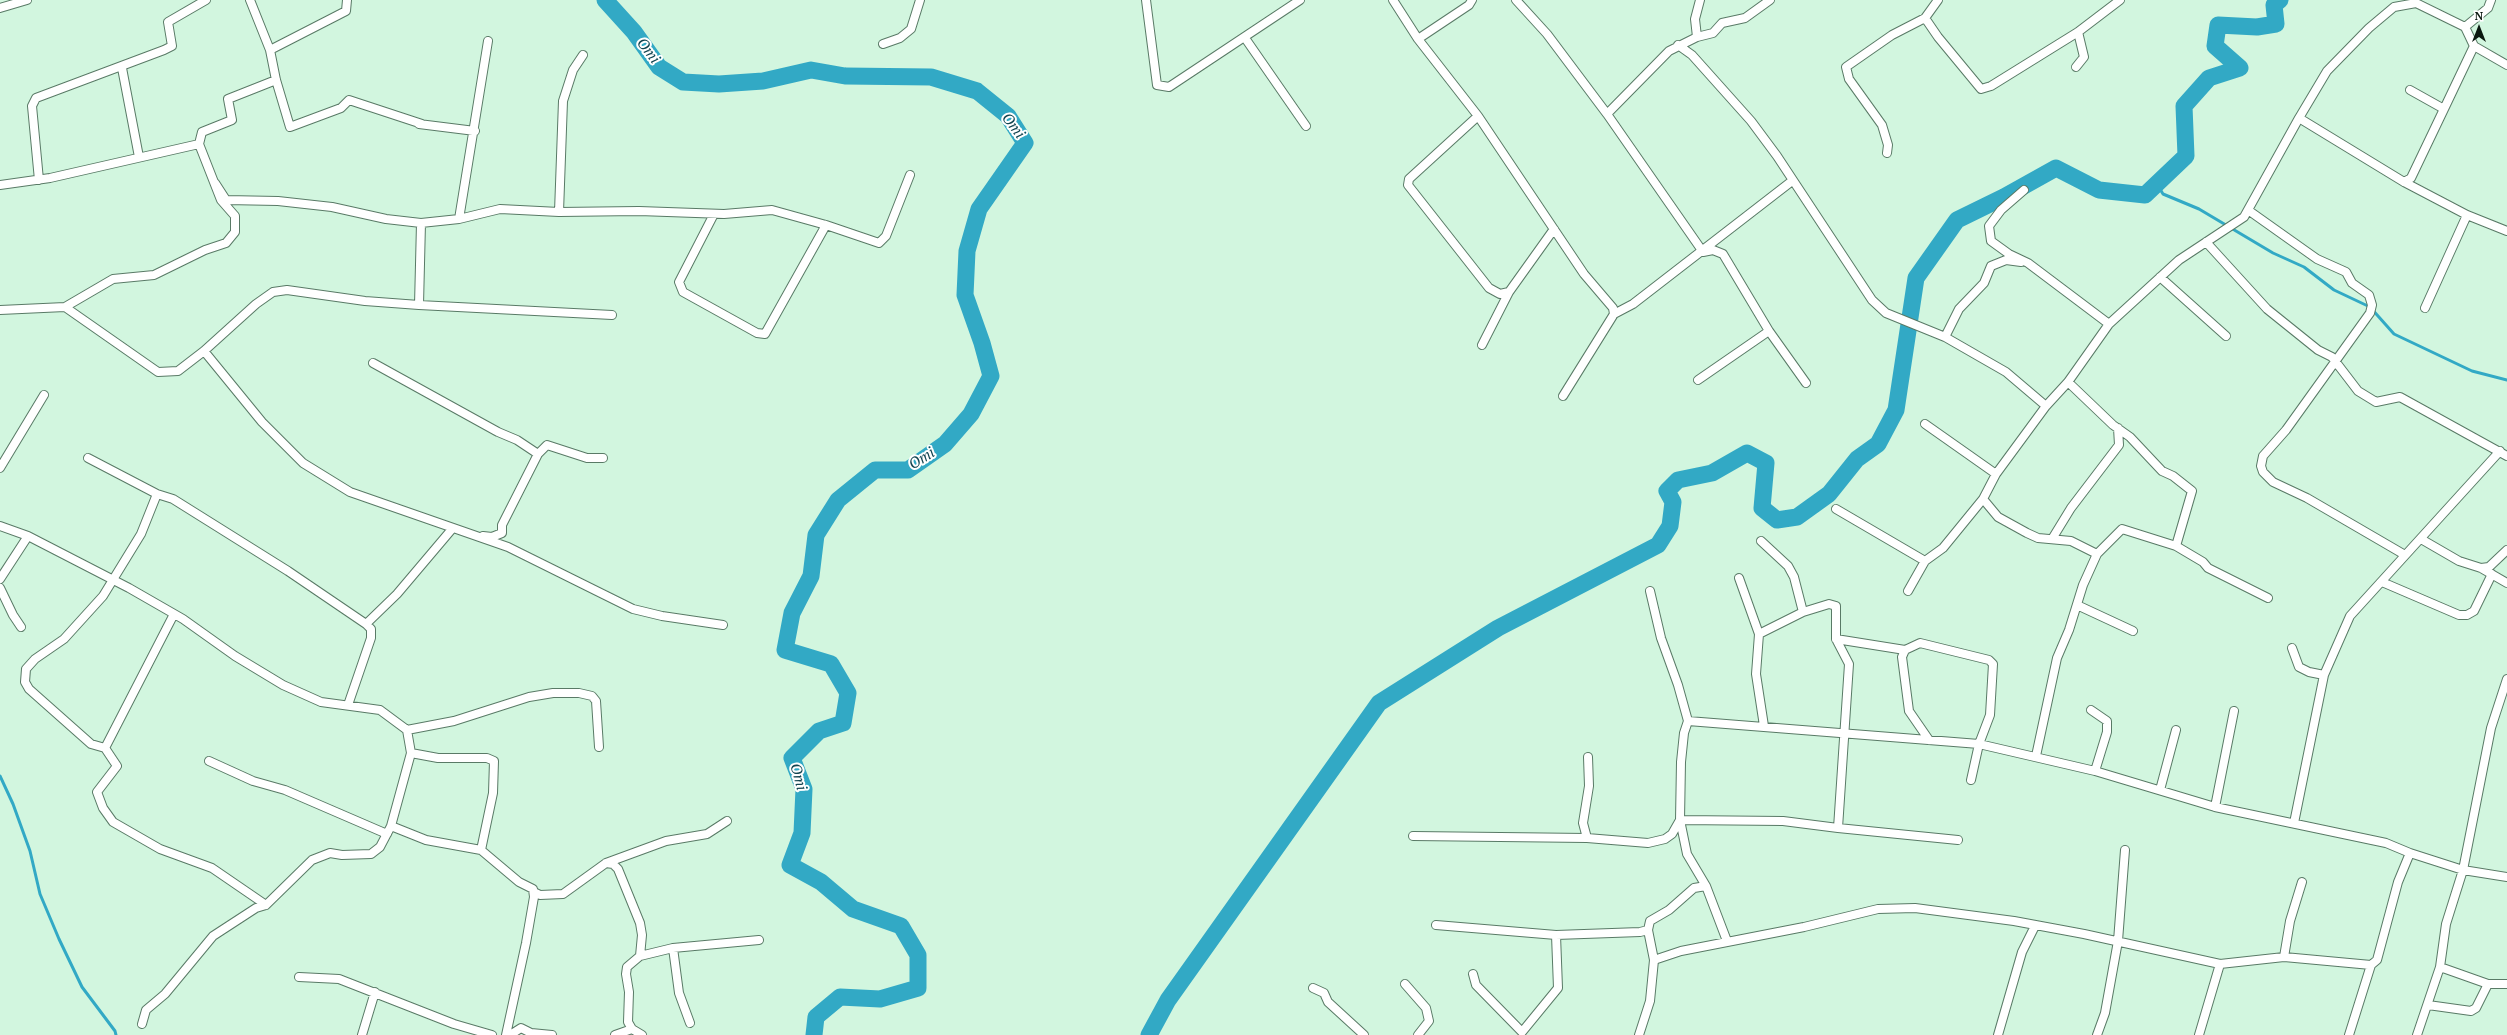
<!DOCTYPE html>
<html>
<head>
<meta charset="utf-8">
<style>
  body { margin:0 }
  #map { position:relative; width:2507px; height:1035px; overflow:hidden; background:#d2f6df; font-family:"PT Serif",serif }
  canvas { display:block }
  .north { position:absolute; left:2459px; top:8px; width:40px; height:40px; -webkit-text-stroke:3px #fff; paint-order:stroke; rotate:0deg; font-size:11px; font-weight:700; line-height:16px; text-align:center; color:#0b1810 }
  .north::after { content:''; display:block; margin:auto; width:14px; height:18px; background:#0b1810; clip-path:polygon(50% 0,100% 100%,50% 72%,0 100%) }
</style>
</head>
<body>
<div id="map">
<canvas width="2507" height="1035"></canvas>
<div class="north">N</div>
</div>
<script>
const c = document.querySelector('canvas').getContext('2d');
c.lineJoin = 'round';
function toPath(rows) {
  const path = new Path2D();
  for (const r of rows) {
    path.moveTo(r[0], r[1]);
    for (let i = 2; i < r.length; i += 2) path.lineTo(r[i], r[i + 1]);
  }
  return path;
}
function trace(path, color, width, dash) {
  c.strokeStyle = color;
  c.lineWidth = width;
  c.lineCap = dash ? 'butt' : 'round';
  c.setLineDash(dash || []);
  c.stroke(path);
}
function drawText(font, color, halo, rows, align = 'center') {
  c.font = font + ' "PT Serif",serif';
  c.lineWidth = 4;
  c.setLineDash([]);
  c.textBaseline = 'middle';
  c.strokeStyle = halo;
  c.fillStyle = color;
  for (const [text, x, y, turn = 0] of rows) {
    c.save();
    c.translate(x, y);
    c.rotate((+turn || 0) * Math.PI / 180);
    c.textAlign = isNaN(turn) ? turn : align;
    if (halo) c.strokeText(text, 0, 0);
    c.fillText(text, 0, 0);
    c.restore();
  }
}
trace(toPath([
  [2157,184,2163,194,2199,209,2273,253,2304,267,2334,290,2370,307,2394,334,2472,371,2507,380],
  [0,776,13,804,30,851,40,894,59,939,82,987,115,1031,116,1035]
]), '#32a9c5', 3);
trace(toPath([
  [605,0,634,32,659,67,683,82,719,84,763,81,811,70,845,76,931,77,977,91,1008,116,1025,143,979,209,967,251,965,295,982,343,991,376,971,414,945,444,908,470,875,470,838,500,816,535,811,576,792,613,785,650,831,664,848,693,843,723,819,731,792,758,804,789,802,833,790,865,821,882,853,909,901,926,918,955,918,988,880,999,840,997,816,1017,814,1035],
  [1149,1035,1168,1000,1379,703,1498,628,1658,545,1670,526,1673,502,1667,491,1678,480,1712,473,1747,453,1766,463,1762,508,1777,520,1797,517,1829,494,1857,459,1878,444,1896,410,1916,278,1957,220,2004,197,2056,168,2099,190,2145,195,2186,156,2184,106,2209,78,2240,68,2215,46,2218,25,2257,27,2276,24,2274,5,2280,0]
]), '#32a9c5', 17);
const minor = toPath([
  [250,0,270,50,276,80,290,127,341,108,349,100,422,124],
  [1146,0,1157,85,1169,87,1300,0],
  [1393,0,1418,39,1478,116,1584,274,1613,308,1614,314,1563,396],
  [1516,0,1547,34,1607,114,1703,252,1713,250,1723,254,1769,331,1806,383],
  [0,8,27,0],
  [1925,18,1938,37,1981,89,1991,86,2078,32,2120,0],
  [2465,27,2488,8,2491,0],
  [1697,37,1695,19,1700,0],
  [1245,38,1306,126],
  [1418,39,1469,5,1472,0],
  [883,44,900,38,911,29,920,0],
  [1678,45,1692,55,1751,121,1777,156,1872,300,1886,313,1945,337,2006,372,2046,406],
  [270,50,346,11,347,0],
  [2076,67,2084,57,2078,32],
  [122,68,139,157],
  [2444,109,2474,46],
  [1607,114,1669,51,1697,37,1713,33,1722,23,1745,18,1770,0],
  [1478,116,1409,179,1408,185,1489,288,1500,294,1509,292,1554,229],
  [2299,118,2404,182,2467,215,2507,231],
  [419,124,475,131],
  [199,144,202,132,232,120,228,99,276,80],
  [1887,153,1888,145,1882,125,1849,79,1846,67,1892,35,1925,18,1938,0],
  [39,180,32,106,36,98,164,50,172,46,168,22,206,0],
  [2404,182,2411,178,2444,109,2410,90],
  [215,183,226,200,278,201,332,207,386,219,421,223,459,219,500,209,559,212,639,211,724,214,772,210,826,225,879,243,886,236,910,175],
  [0,185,50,178,199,144,221,200,235,216,235,232,226,243,205,250,154,275,113,279,65,307],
  [2024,190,2001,210,1989,226,1991,241,2009,254,2028,263,2109,324],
  [2248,210,2317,259,2346,272,2352,283,2369,295,2372,305,2370,313,2286,430,2263,456,2261,466,2263,472,2273,482,2307,498,2405,555],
  [559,212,563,101,573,70,583,55],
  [714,214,679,282,683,292,757,333,765,334,826,225],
  [459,219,488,41],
  [2206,242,2267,309,2318,350,2332,357,2358,391,2376,402,2400,397,2507,456],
  [2160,277,2226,336],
  [419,305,421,223],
  [2425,308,2467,215],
  [0,310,65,307,158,372,178,371,204,351,256,304,273,292,287,290,365,301,419,305,612,315],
  [1614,314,1633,304,1792,181],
  [1945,337,1959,309,1984,283,1991,266,2006,260,2021,262],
  [1482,345,1509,292],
  [204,351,262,422,303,463,350,492,508,547,633,609,662,616,723,625],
  [373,363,498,432,517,440,538,454,547,445,587,458,603,458],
  [1698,380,1769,331],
  [1925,424,1996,474],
  [88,458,157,494,173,499,288,571,366,624,371,629,371,638,348,705],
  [0,468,44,395],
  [157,494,141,534,103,596,64,639,35,659,26,669,25,682,29,689,91,744,105,748,117,766,97,792,103,808,113,822,160,849,212,868,266,905],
  [1983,499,1998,517,2027,533,2038,538,2071,541,2097,554],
  [1836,509,1925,561],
  [0,526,28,536,129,588,183,619,235,656,283,685,321,702,380,710,407,730,411,753,391,826,380,847,371,854,342,855,330,853,312,860,266,905,256,908,213,936,165,994,146,1010,142,1024],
  [483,536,492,537,502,533,502,525,538,454],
  [2052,539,2071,508,2119,445,2118,428],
  [2421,539,2459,561,2481,568,2507,583],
  [1761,541,1788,566,1794,577,1803,612],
  [2176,546,2203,562,2208,568,2268,598],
  [2481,568,2489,567,2507,550],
  [1739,578,1759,634],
  [0,579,28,536],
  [2382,582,2459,615,2467,615,2474,611,2492,574],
  [0,588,13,615,21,627],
  [1908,591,1925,561,1943,548,1983,499,1996,474,2046,406,2068,382,2109,324,2179,260,2244,217,2299,118,2327,71,2369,28,2394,7,2416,3,2465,27,2474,46,2507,65],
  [2077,605,2133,631],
  [366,624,397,594,452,529],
  [1836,639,1905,650],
  [2292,648,2299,667,2309,672,2324,675],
  [2091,710,2107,721,2107,732,2095,771],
  [1688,721,1979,744,2095,771,2215,807,2386,843,2410,853],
  [407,730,454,721,529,697,553,693,579,693,592,696,596,701,599,747],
  [1929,740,1909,711,1902,657,1905,650,1920,643,1989,660,1993,664,1990,715,1979,744,1971,780],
  [105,748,174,614],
  [411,753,438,758,487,758,494,761,493,793,481,850],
  [2036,756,2057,658,2069,630,2083,585,2097,554,2122,529,2176,546,2192,491,2173,476,2162,471,2130,437,2113,425,2068,382],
  [209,761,253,781,285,790,387,834],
  [2160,790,2176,730],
  [2215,807,2234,711],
  [2294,823,2324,675,2350,616,2500,451],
  [391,826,426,840,481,850,519,882,533,889,534,897,526,943,506,1035],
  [1838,828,1958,840],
  [1413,836,1587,838,1648,843,1665,839,1672,834,1680,820,1681,762,1684,733,1688,721,1678,685,1661,638,1650,591],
  [1587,838,1583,823,1589,786,1588,757],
  [606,863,613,864,618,869,640,923,642,935,640,956,627,967,626,974,629,992,628,1022,632,1029,642,1035],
  [1706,886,1727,941],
  [534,892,540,895,563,894,606,863,666,841,707,834,727,821],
  [1436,925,1556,935,1640,932,1648,930,1654,960,1650,1001,1639,1035],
  [1648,930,1650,921,1669,910,1694,888,1706,886,1687,854,1680,820,1783,821,1838,828,1849,664,1836,639,1836,606,1829,604,1803,612,1759,634,1756,674,1764,726],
  [673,948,679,993,690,1023],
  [640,956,673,948,759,940],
  [2284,957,2290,921,2302,882],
  [1654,960,1681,951,1804,927,1878,909,1915,908,2014,921,2084,934,2220,964,2284,957,2371,965],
  [2440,967,2488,984],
  [1473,974,1476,985,1522,1032,1558,988,1556,935],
  [299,977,339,979,454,1024,492,1035],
  [1405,984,1426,1008,1429,1021,1418,1035],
  [1313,988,1324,993,1328,1002,1364,1035],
  [2428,1005,2471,1011,2476,1008,2488,984,2507,984],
  [362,1035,375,992],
  [510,1035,521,1028,531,1033,552,1035],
  [615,1035,632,1029],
  [1998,1035,2022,952,2035,926],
  [2097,1035,2105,1013,2118,941,2125,850],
  [2199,1035,2220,964],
  [2349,1035,2371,965,2377,960,2398,882,2410,853,2463,870,2507,877],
  [2417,1035,2440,967,2446,924,2463,870,2491,728,2507,679]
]);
trace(minor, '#597a66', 10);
trace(minor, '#fff', 8);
drawText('italic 15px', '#124450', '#fff', [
  ["Omi",648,51,53],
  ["Omi",1013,126,53],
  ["Omi",922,459,-32],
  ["Omi",798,777,75]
]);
</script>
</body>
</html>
